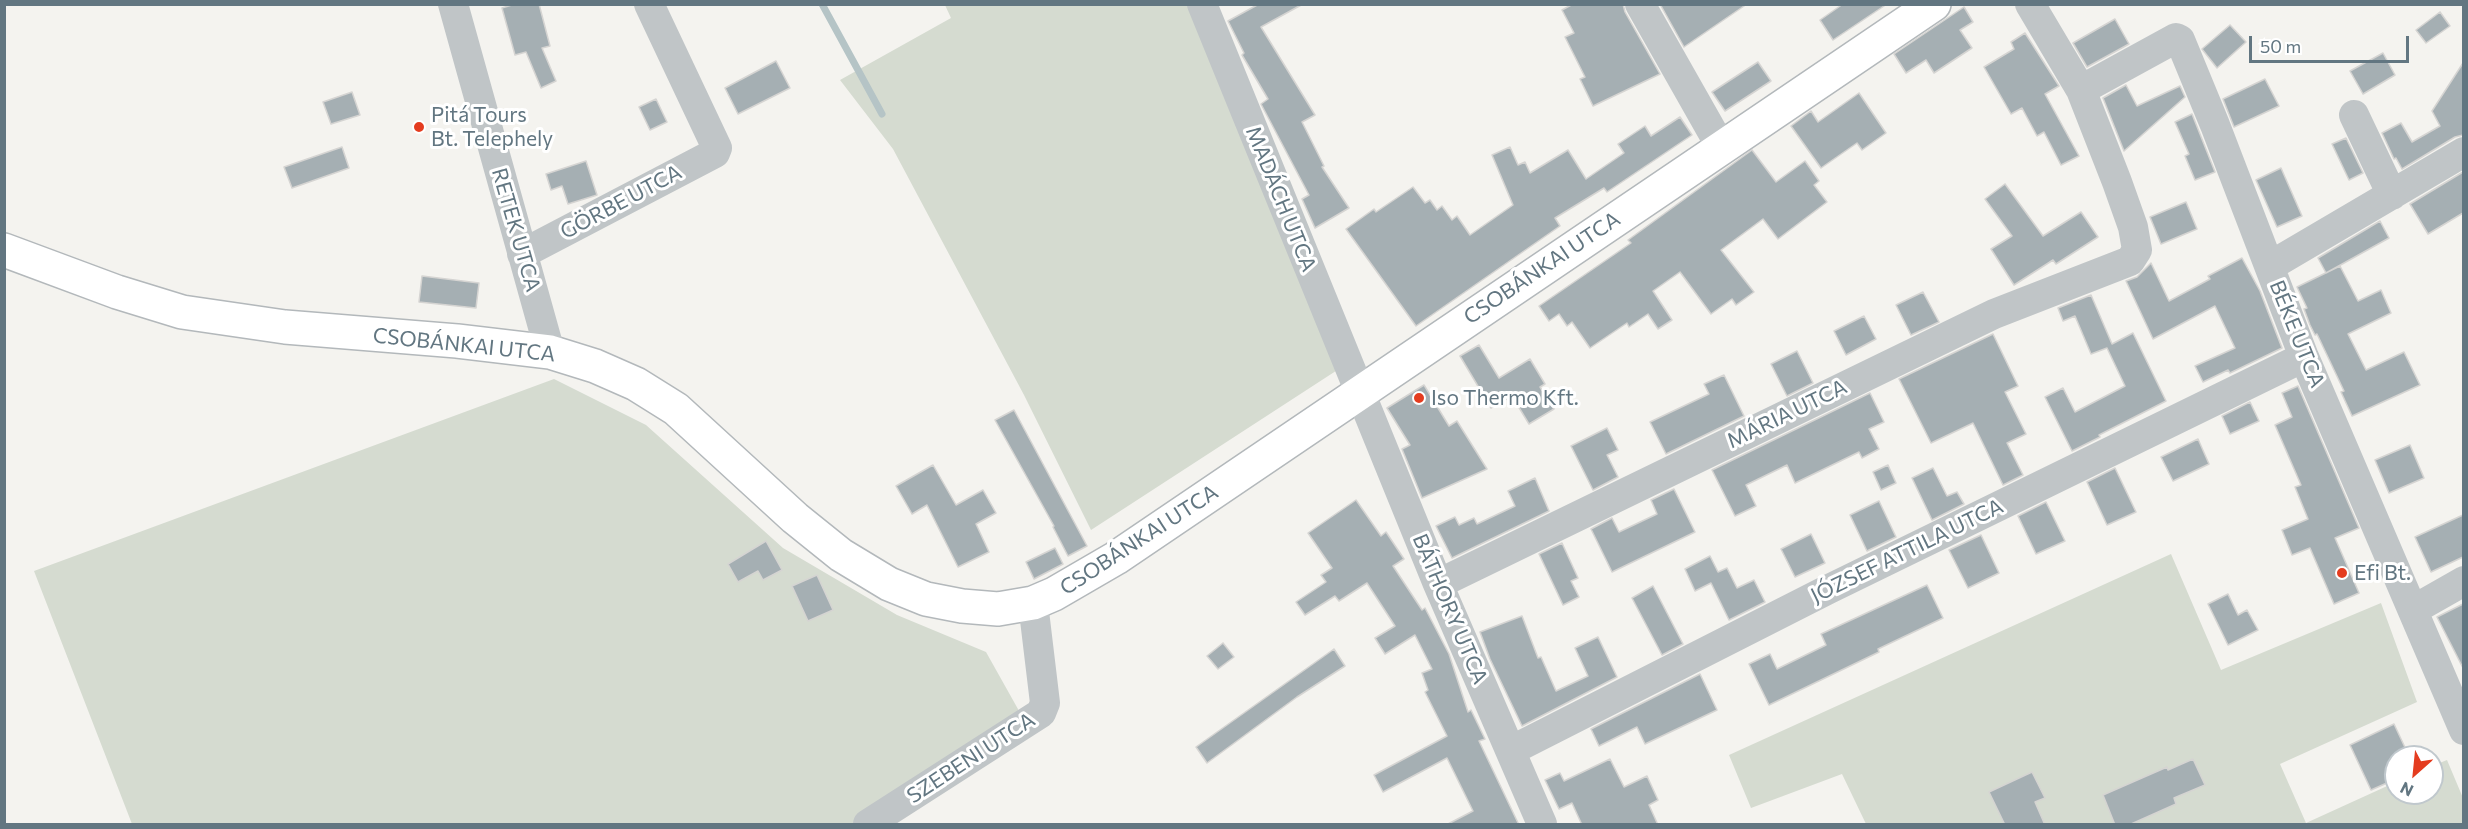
<!DOCTYPE html>
<html>
<head>
<meta charset="utf-8">
<style>
  body { margin:0 }
  #map { position:relative; width:2468px; height:829px; overflow:hidden; background:#f4f3ef; font-family:Commissioner,sans-serif }
  canvas { display:block }
  .frame { position:absolute; inset:0; border:6px solid #627681; pointer-events:none }
  .north { position:absolute; left:2384px; top:745px; width:60px; height:60px; box-sizing:border-box; background:#fff; border:2px solid #c0c8cd; border-radius:50%; rotate:207deg; font-size:16px; font-weight:700; line-height:24px; text-align:center; color:#627681 }
  .north::after { content:''; display:block; margin:auto; width:21px; height:27px; background:#e43c1f; clip-path:polygon(50% 0,100% 100%,50% 72%,0 100%) }
  .scale { position:absolute; left:2249px; top:36px; width:160px; height:27px; box-sizing:border-box; border:3px solid #627681; border-top:0; padding-left:8px; font-size:18px; line-height:21px; white-space:nowrap; color:#627681; -webkit-text-stroke:4px #fff; paint-order:stroke }
</style>
</head>
<body>
<div id="map">
<canvas width="2468" height="829"></canvas>
<div class="frame"></div>
<div class="north">N</div>
<div class="scale">50 m</div>
</div>
<script>
const c = document.querySelector('canvas').getContext('2d');
c.lineJoin = 'round';
function fillPath(path, color) {
  c.fillStyle = color;
  c.fill(path, 'evenodd');
}
function toPath(rows) {
  const path = new Path2D();
  for (const r of rows) {
    path.moveTo(r[0], r[1]);
    for (let i = 2; i < r.length; i += 2) path.lineTo(r[i], r[i + 1]);
  }
  return path;
}
function trace(path, color, width, dash) {
  c.strokeStyle = color;
  c.lineWidth = width;
  c.lineCap = dash ? 'butt' : 'round';
  c.setLineDash(dash || []);
  c.stroke(path);
}
function drawText(font, color, halo, rows, align = 'center') {
  c.font = font + ' Commissioner,sans-serif';
  c.lineWidth = 6;
  c.setLineDash([]);
  c.textBaseline = 'middle';
  c.strokeStyle = halo;
  c.fillStyle = color;
  for (const [text, x, y, turn = 0] of rows) {
    c.save();
    c.translate(x, y);
    c.rotate((+turn || 0) * Math.PI / 180);
    c.textAlign = isNaN(turn) ? turn : align;
    if (halo) c.strokeText(text, 0, 0);
    c.fillText(text, 0, 0);
    c.restore();
  }
}
fillPath(toPath([
  [945,5,1193,5,1342,367,1091,530,1024,395,893,149,840,80,951,18],
  [554,379,646,425,783,548,897,615,986,652,1023,718,859,824,132,824,34,571],
  [2171,554,2221,670,2381,603,2417,702,2280,764,2306,823,2396,782,2396,793,2432,793,2432,766,2447,760,2463,798,2463,824,1866,824,1842,774,1751,808,1729,755]
]), '#d5dbd0');
trace(toPath([
  [822,4,882,114]
]), '#b5c4c6', 7);
const building = toPath([
  [515,4,539,4,550,46,542,48,556,81,541,88,526,52,515,55,502,8,515,4],
  [1259,4,1303,4,1261,27,1315,115,1302,122,1324,166,1322,167,1349,208,1315,228,1302,199,1309,195,1261,104,1268,99,1242,55,1244,53,1228,21,1259,4],
  [1573,4,1623,4,1625,12,1660,74,1593,106,1580,79,1585,77,1565,37,1574,33,1562,10,1573,4],
  [1660,4,1747,4,1684,47,1660,4],
  [1843,4,1887,4,1833,40,1820,20,1843,4],
  [1964,7,1973,22,1960,30,1972,48,1934,73,1926,60,1906,73,1894,54,1964,7],
  [2440,12,2450,26,2426,43,2416,30,2440,12],
  [2115,19,2129,44,2087,67,2073,43,2115,19],
  [2230,25,2246,42,2217,68,2202,49,2230,25],
  [2025,33,2059,86,2045,94,2079,156,2061,165,2044,132,2037,136,2022,108,2011,114,1984,67,2014,49,2011,42,2025,33],
  [2383,53,2395,75,2363,94,2350,71,2383,53],
  [776,61,790,88,738,114,725,88,776,61],
  [1758,62,1771,81,1725,111,1712,92,1758,62],
  [2463,63,2463,135,2455,137,2402,169,2396,158,2394,159,2382,133,2401,123,2412,142,2440,126,2432,111,2463,63],
  [2265,79,2279,106,2234,127,2223,99,2265,79],
  [2126,85,2137,106,2180,86,2185,97,2124,151,2103,98,2126,85],
  [352,92,360,115,331,124,323,102,352,92],
  [1859,93,1886,133,1862,150,1857,143,1821,168,1791,126,1811,111,1818,122,1859,93],
  [656,99,667,122,650,130,639,107,656,99],
  [2192,114,2215,172,2195,180,2185,156,2189,154,2175,122,2192,114],
  [1680,117,1692,135,1607,192,1604,188,1555,218,1560,226,1416,326,1346,229,1374,209,1376,212,1413,187,1425,203,1430,200,1437,210,1442,206,1452,220,1457,216,1470,235,1513,205,1492,155,1510,147,1518,165,1525,162,1530,173,1568,150,1586,179,1624,153,1618,144,1645,126,1651,136,1680,117],
  [2346,138,2363,173,2349,180,2332,144,2346,138],
  [342,147,349,168,292,188,284,167,342,147],
  [1752,150,1776,182,1805,161,1819,181,1814,185,1827,202,1778,239,1763,219,1721,250,1754,292,1736,305,1732,299,1711,314,1680,272,1653,291,1672,320,1658,329,1648,314,1629,327,1627,323,1590,348,1572,322,1567,326,1559,314,1549,321,1539,306,1631,243,1628,240,1752,150],
  [586,161,597,195,568,204,562,186,551,190,546,174,586,161],
  [2281,168,2302,216,2277,227,2256,180,2281,168],
  [2463,172,2463,213,2428,234,2410,204,2463,172],
  [2005,184,2043,236,2081,212,2098,237,2056,264,2053,260,2014,285,1991,249,2012,236,1985,199,2005,184],
  [2186,202,2197,229,2161,244,2150,217,2186,202],
  [2380,221,2389,238,2326,273,2318,258,2380,221],
  [2242,258,2260,291,2282,348,2230,373,2228,370,2203,382,2195,366,2235,348,2215,306,2153,339,2126,281,2137,277,2151,263,2169,301,2210,279,2208,276,2242,258],
  [2340,266,2358,301,2381,290,2391,313,2348,334,2366,370,2404,352,2420,385,2352,416,2341,392,2344,391,2317,334,2315,335,2310,325,2304,309,2307,308,2297,287,2340,266],
  [422,276,479,283,476,308,419,302,422,276],
  [1923,292,1939,322,1911,335,1896,305,1923,292],
  [2091,295,2112,344,2133,333,2166,401,2099,435,2100,437,2072,451,2045,397,2063,388,2075,412,2125,386,2107,348,2091,354,2075,316,2063,321,2058,308,2091,295],
  [1864,316,1876,339,1846,355,1834,331,1864,316],
  [1993,334,2018,386,2005,392,2026,434,2007,443,2023,475,2003,485,1973,423,1931,443,1899,379,1993,334],
  [1479,345,1499,378,1530,359,1545,384,1540,387,1554,409,1529,424,1512,396,1491,408,1460,356,1479,345],
  [1797,351,1813,383,1787,396,1771,364,1797,351],
  [1724,375,1744,416,1666,454,1650,422,1709,394,1704,384,1724,375],
  [1424,385,1449,426,1457,421,1487,469,1422,498,1402,449,1410,445,1387,408,1424,385],
  [2298,386,2359,528,2335,538,2359,593,2334,604,2310,548,2292,555,2282,530,2308,519,2295,487,2301,485,2275,425,2292,417,2282,393,2298,386],
  [1870,393,1884,422,1869,429,1879,449,1862,458,1859,452,1795,483,1787,465,1746,485,1756,506,1735,516,1712,470,1870,393],
  [2250,402,2259,421,2230,434,2222,416,2250,402],
  [1014,410,1087,546,1068,556,1053,527,1054,526,995,420,1014,410],
  [1607,428,1618,450,1607,455,1618,477,1593,490,1571,446,1607,428],
  [2198,439,2209,464,2173,481,2161,457,2198,439],
  [2410,445,2424,478,2389,493,2375,460,2410,445],
  [933,465,956,505,983,490,996,513,976,524,989,552,958,567,927,505,912,514,896,486,933,465],
  [1888,465,1896,483,1881,490,1873,472,1888,465],
  [1933,468,1947,496,1957,492,1964,504,1932,520,1912,478,1933,468],
  [2115,468,2136,512,2107,525,2087,482,2115,468],
  [1535,478,1549,511,1452,558,1436,526,1455,517,1459,525,1474,518,1477,524,1515,506,1508,491,1535,478],
  [1674,489,1695,532,1612,572,1591,529,1612,518,1619,532,1657,514,1651,500,1674,489],
  [1356,500,1381,536,1386,532,1404,559,1393,566,1422,610,1425,608,1449,654,1468,712,1471,710,1485,739,1479,741,1519,825,1446,825,1473,811,1447,758,1383,792,1374,775,1447,736,1425,692,1428,690,1422,673,1432,669,1415,635,1385,654,1375,638,1395,626,1367,583,1339,601,1335,596,1305,615,1296,602,1326,582,1321,575,1332,568,1308,533,1356,500],
  [1879,501,1896,537,1867,551,1850,515,1879,501],
  [2046,502,2065,541,2036,554,2018,516,2046,502],
  [2463,515,2463,557,2431,572,2415,537,2463,515],
  [1811,534,1825,563,1795,577,1781,549,1811,534],
  [1981,535,1999,573,1968,588,1949,550,1981,535],
  [766,541,782,570,763,580,758,571,738,582,728,564,766,541],
  [1562,543,1578,578,1571,581,1579,597,1563,605,1539,554,1562,543],
  [1055,548,1063,564,1034,579,1026,562,1055,548],
  [1710,556,1718,572,1727,568,1737,588,1754,580,1765,602,1729,620,1711,583,1695,591,1685,569,1710,556],
  [817,575,833,610,808,621,792,586,817,575],
  [1927,585,1943,618,1878,649,1879,652,1769,705,1749,664,1770,654,1777,669,1826,645,1821,634,1927,585],
  [1653,586,1683,644,1662,655,1632,598,1653,586],
  [2228,594,2238,615,2247,610,2258,630,2228,645,2208,604,2228,594],
  [2463,604,2463,668,2437,617,2463,604],
  [1522,616,1538,658,1541,657,1556,691,1588,676,1575,648,1598,637,1617,677,1522,726,1490,659,1480,632,1522,616],
  [1223,643,1234,657,1218,669,1207,656,1223,643],
  [1334,649,1345,666,1297,697,1207,763,1196,747,1334,649],
  [1700,674,1717,710,1645,744,1637,727,1599,746,1591,729,1700,674],
  [2394,724,2409,756,2396,757,2396,779,2371,790,2350,745,2394,724],
  [1610,759,1624,787,1647,776,1658,800,1649,805,1658,825,1582,825,1572,803,1559,809,1545,780,1560,773,1564,781,1610,759],
  [2193,759,2205,785,2174,798,2176,804,2129,825,2115,825,2103,795,2167,767,2168,770,2193,759],
  [2032,772,2045,798,2035,802,2045,825,2005,825,1989,792,2032,772]
]);
fillPath(building, '#a5afb3');
trace(building, '#d5d4d2', 1.5);
const major = toPath([
  [4,250,117,292,182,312,285,327,457,341,550,352,595,366,636,384,676,409,795,518,841,555,889,584,926,599,962,606,998,609,1033,603,1054,594,1116,558,1934,4]
]);
trace(major, '#b3b8bb', 36);
trace(toPath([
  [453,4,550,352],
  [1202,4,1438,584,1542,824],
  [1640,4,1721,147],
  [2081,90,2176,38,2180,40,2215,125,2304,357,2464,730],
  [2354,115,2392,195],
  [522,254,715,153,717,148,649,4],
  [2270,266,2464,152],
  [1438,584,1994,314,2130,261,2137,250,2133,227,2117,182,2081,90,2030,4],
  [2413,610,2464,581],
  [1512,750,1829,589,2304,357],
  [868,824,1041,713,1045,703,1033,603]
]), '#c0c5c7', 30);
trace(major, '#fff', 33);
for (const [x, y, r, color] of [
  [419,127,6,"#e43c1f"],
  [1419,398,6,"#e43c1f"],
  [2342,573,6,"#e43c1f"]
]) {
  const dot = new Path2D();
  dot.arc(x, y, r, 0, 2 * Math.PI);
  c.fillStyle = color;
  c.fill(dot);
  trace(dot, '#fff', 2);
}
drawText('21px', '#627681', '#fff', [
  ["Pitá Tours",431,115],
  ["Bt. Telephely",431,139],
  ["Iso Thermo Kft.",1431,398],
  ["Efi Bt.",2354,573]
], 'left');
drawText('21px', '#627681', '#fff', [
  ["MADÁCH UTCA",1281,199,68],
  ["GÖRBE UTCA",621,202,-28],
  ["RETEK UTCA",516,230,74],
  ["CSOBÁNKAI UTCA",1542,268,-34],
  ["BÉKE UTCA",2297,334,68],
  ["CSOBÁNKAI UTCA",464,345,6],
  ["MÁRIA UTCA",1787,414,-26],
  ["CSOBÁNKAI UTCA",1139,540,-33],
  ["JÓZSEF ATTILA UTCA",1907,551,-26],
  ["BÁTHORY UTCA",1450,609,67],
  ["SZEBENI UTCA",971,758,-33]
]);
</script>
</body>
</html>
